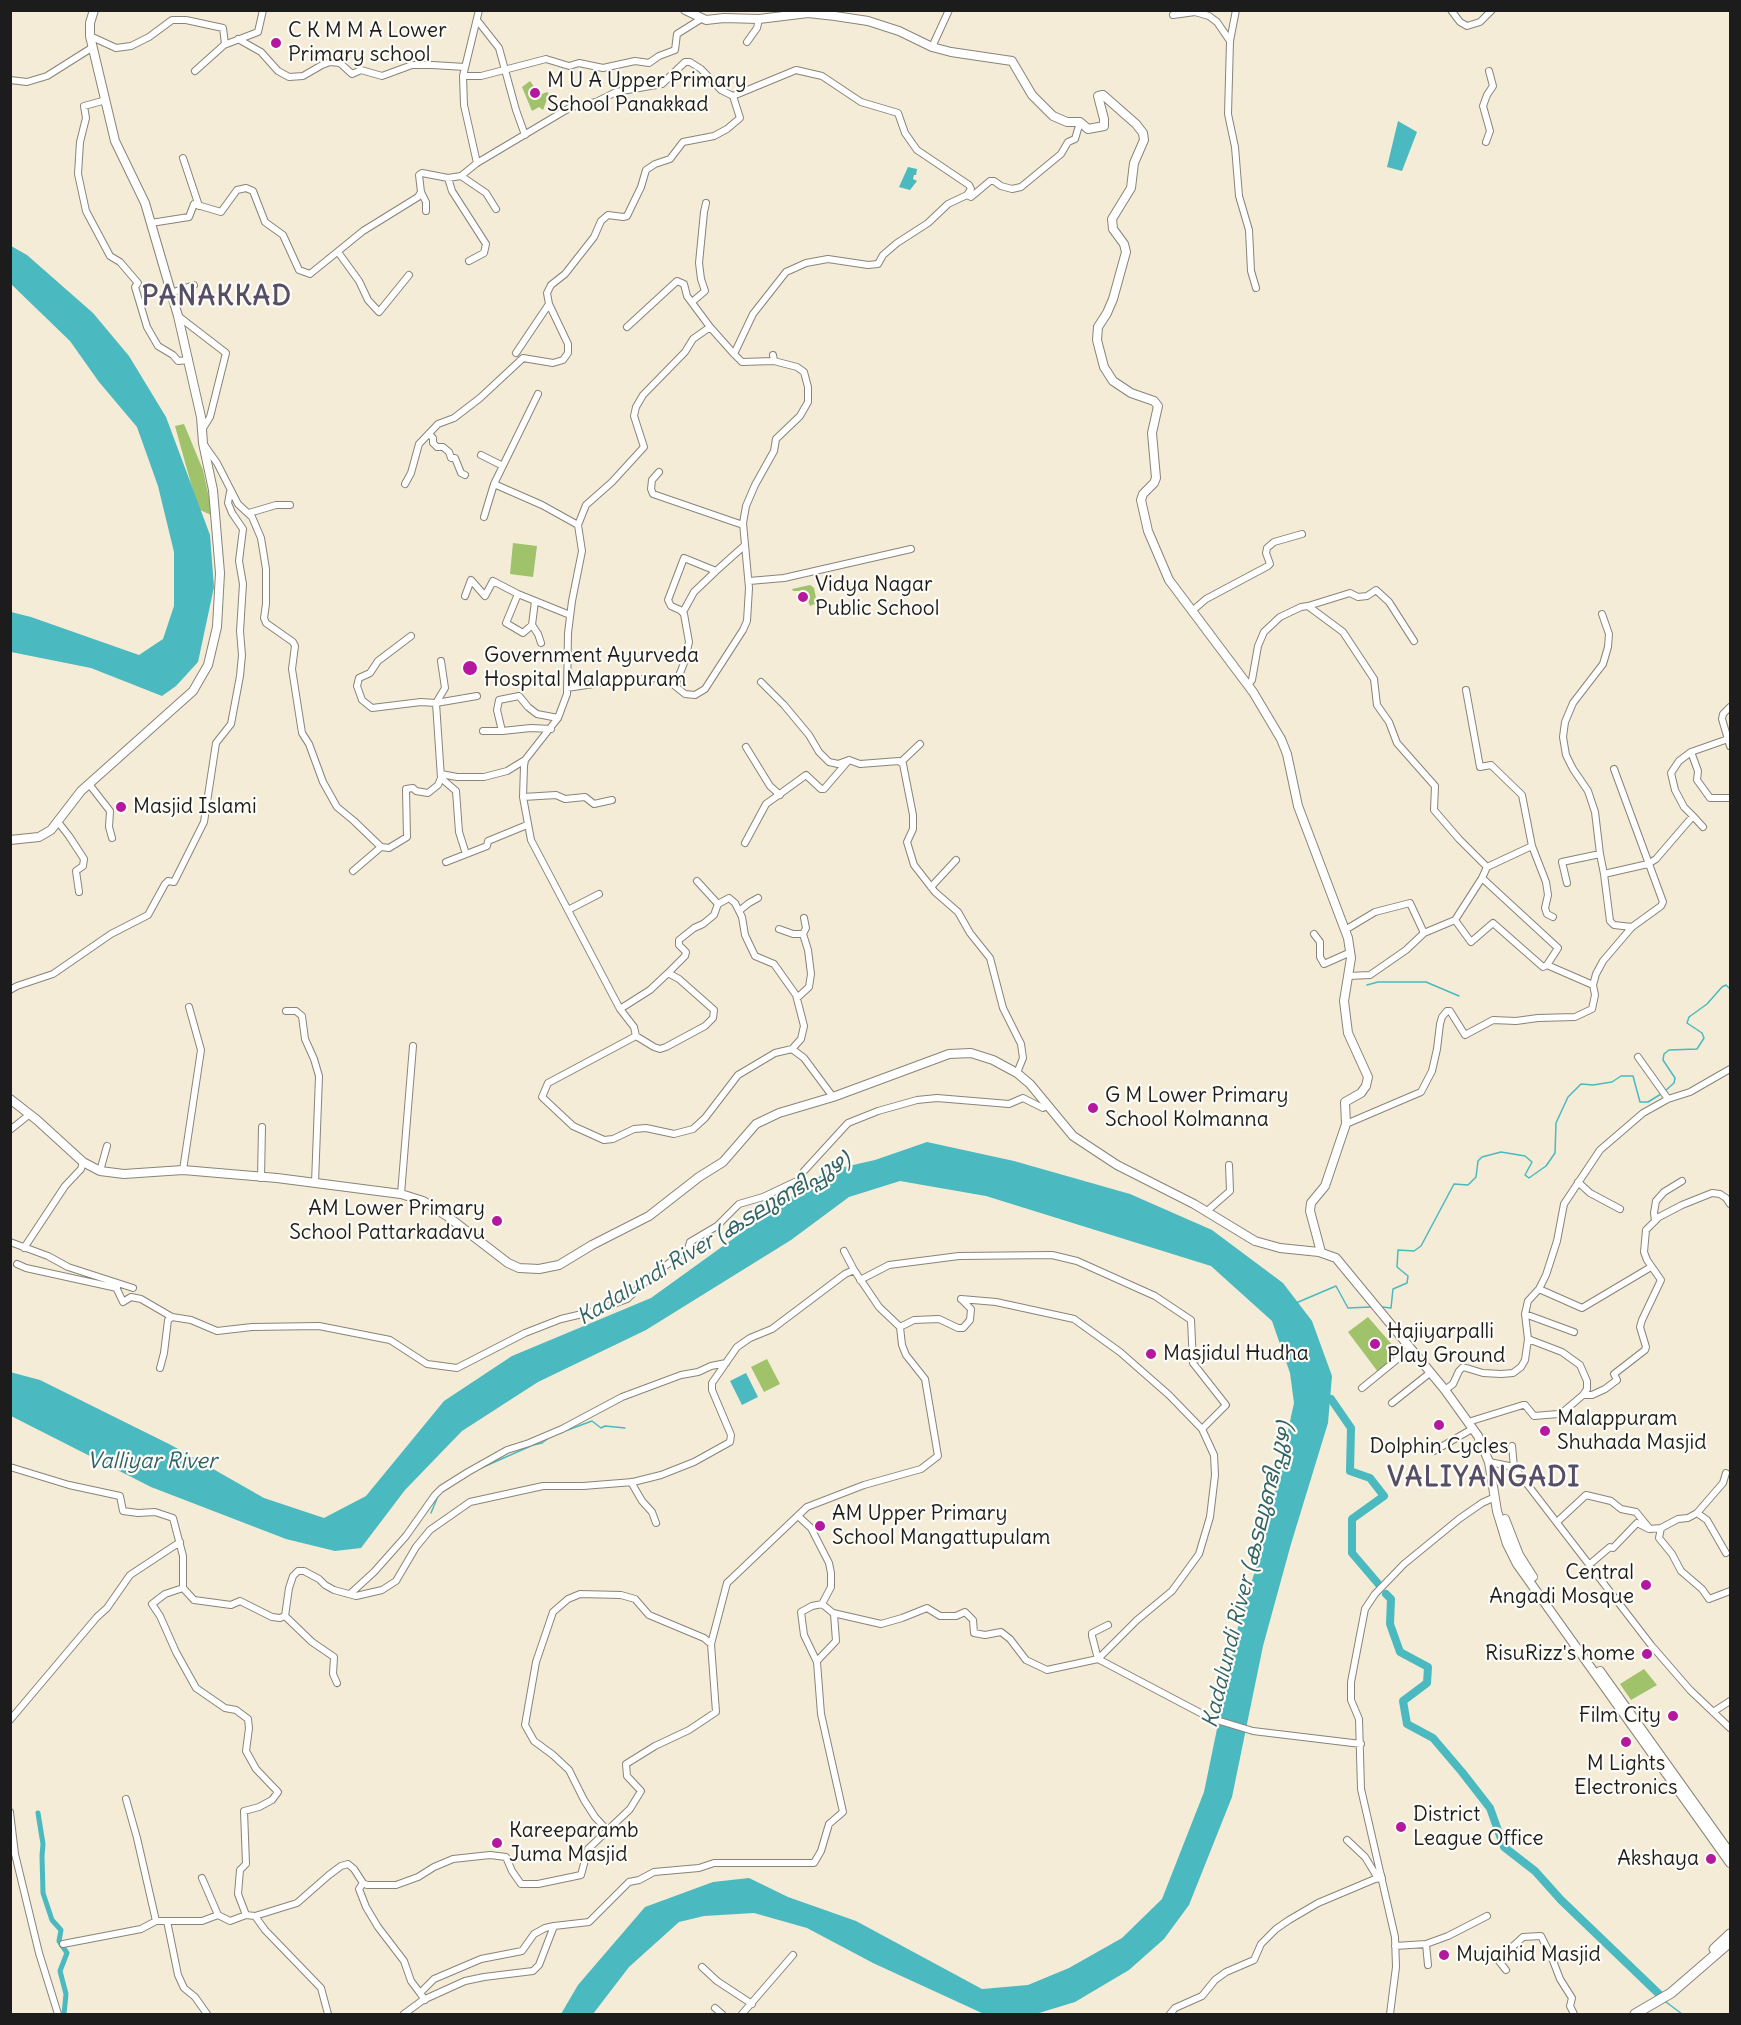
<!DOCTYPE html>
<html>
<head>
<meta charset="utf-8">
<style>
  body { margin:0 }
  #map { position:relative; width:1741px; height:2025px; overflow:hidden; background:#f4ecd6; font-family:Delius,sans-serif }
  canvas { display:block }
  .frame { position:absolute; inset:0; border:12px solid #1c1c1c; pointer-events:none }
</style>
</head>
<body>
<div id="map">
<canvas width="1741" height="2025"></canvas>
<div class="frame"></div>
</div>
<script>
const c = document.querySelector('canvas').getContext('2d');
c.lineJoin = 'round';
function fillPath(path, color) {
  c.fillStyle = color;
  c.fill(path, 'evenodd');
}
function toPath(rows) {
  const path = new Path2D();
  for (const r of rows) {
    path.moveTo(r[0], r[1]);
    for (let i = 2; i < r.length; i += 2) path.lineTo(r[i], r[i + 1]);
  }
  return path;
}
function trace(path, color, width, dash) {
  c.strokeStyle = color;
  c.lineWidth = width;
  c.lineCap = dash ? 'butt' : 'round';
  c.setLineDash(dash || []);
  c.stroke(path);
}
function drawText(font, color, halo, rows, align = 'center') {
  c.font = font + ' Delius,"Noto Sans Malayalam",sans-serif';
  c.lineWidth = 4.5;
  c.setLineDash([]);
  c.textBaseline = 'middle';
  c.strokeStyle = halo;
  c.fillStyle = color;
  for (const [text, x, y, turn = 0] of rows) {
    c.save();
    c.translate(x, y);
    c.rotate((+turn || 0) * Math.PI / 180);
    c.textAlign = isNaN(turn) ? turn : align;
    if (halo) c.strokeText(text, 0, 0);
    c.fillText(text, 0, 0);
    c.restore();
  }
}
fillPath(toPath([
  [530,81,539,93,542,94,547,92,549,94,543,110,539,107,532,111,522,87],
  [184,424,203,470,213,516,198,509,175,426],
  [513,543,537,546,533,577,510,574],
  [810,585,814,588,817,603,810,606,807,598,801,596,799,591,793,591,792,589],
  [1368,1317,1402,1356,1378,1372,1348,1332],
  [767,1359,780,1384,764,1392,751,1367],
  [1644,1669,1657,1685,1631,1700,1620,1684]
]), '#a0c26b');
fillPath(toPath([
  [1398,121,1417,132,1402,171,1387,167],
  [908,167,917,169,916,175,914,175,913,179,917,181,910,190,899,187],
  [11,246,27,255,93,313,129,356,166,417,210,535,214,587,198,662,176,686,162,696,91,668,11,652,11,612,31,617,139,655,163,639,174,606,174,552,158,486,137,427,99,382,70,341,11,284],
  [927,1142,1014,1161,1130,1194,1212,1230,1283,1283,1312,1321,1332,1376,1328,1423,1291,1544,1263,1646,1232,1797,1189,1905,1164,1939,1129,1970,1075,2002,1039,2013,1031,2014,984,2014,873,1963,807,1928,754,1913,704,1916,679,1922,629,1967,593,2014,561,2014,578,1985,645,1907,713,1882,749,1878,788,1897,856,1921,982,1989,1028,1985,1069,1968,1122,1938,1162,1899,1204,1792,1238,1627,1264,1541,1294,1403,1290,1373,1272,1321,1211,1266,986,1196,900,1181,849,1197,791,1240,646,1330,538,1382,462,1431,405,1490,361,1548,335,1551,286,1539,151,1487,11,1416,10,1372,40,1380,171,1445,264,1498,324,1518,366,1496,444,1401,512,1356,651,1298,827,1171,875,1160],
  [746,1373,758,1397,742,1405,730,1381]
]), '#4ab9c0');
trace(toPath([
  [1367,985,1378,982,1426,982,1459,996],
  [1665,1091,1674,1083,1675,1078,1663,1060,1664,1054,1669,1050,1697,1049,1704,1038,1702,1033,1687,1023,1689,1017,1707,1004,1722,987,1726,985,1730,989],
  [1296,1303,1336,1286,1348,1308,1371,1307],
  [1382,1307,1391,1308,1393,1289,1407,1283,1408,1276,1397,1267,1398,1250,1414,1251,1421,1246,1454,1184,1468,1185,1476,1177,1478,1161,1482,1157,1501,1152,1525,1156,1532,1162,1525,1175,1529,1178,1546,1166,1555,1153,1556,1123,1568,1097,1581,1084,1593,1085,1612,1082,1621,1076,1633,1076,1640,1102,1648,1102,1661,1094],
  [557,1434,592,1421,601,1428,605,1426,625,1428],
  [481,1468,533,1445,542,1443,550,1437],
  [431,1513,438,1496],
  [1666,2002,1682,2014]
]), '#4ab9c0', 1.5);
trace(toPath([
  [38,1813,43,1844,42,1856,43,1893,52,1920,61,1930,59,1941,67,1953,60,1971,66,1994,64,2014]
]), '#4ab9c0', 5);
trace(toPath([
  [1319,1396,1331,1399,1351,1428,1350,1471,1370,1478,1384,1496,1352,1519,1352,1553,1381,1587],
  [1386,1594,1391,1599,1390,1624,1400,1652,1428,1667,1427,1683,1403,1701,1407,1724,1433,1738,1462,1772,1490,1808,1504,1847,1535,1871,1561,1900,1660,1995]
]), '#4ab9c0', 8);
const minor = toPath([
  [1236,10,1230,41,1228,114,1235,147,1239,196,1249,230,1251,271,1256,288],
  [1451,10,1460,22,1467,26,1480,22,1492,10],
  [1173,15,1195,12,1209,16,1217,22,1230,41],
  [477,20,499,48,516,110,525,135],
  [90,36,116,48,131,46,149,37,172,20,186,20,223,28,225,44],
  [238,39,261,52,278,71,289,77,303,76,322,65,330,62,340,63,352,74,361,70,382,76,412,65,432,65,465,67],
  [747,42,757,28,759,19],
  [932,47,949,10],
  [195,71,224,45,258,32,263,10],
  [463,76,481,76,546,59,569,66,579,63,603,68,635,61,649,63,659,56,675,50,677,34,701,19],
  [10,80,27,82,47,76,93,47],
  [106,100,84,106,86,118,80,142,78,174,86,211,110,256,120,262,138,283,135,287,147,327,158,346,173,355,178,361,189,360],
  [1486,142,1490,131,1483,106,1487,95,1493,86,1489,71],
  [183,158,199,206],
  [477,163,464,105,463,76,479,10],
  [461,176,486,193,496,209],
  [448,178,452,191,486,244,484,253,469,261],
  [421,192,426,202,426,211],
  [967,195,971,197,990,181,994,181,1001,186,1012,189,1021,187,1061,154,1068,142,1075,139,1080,122],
  [151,223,189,217,194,204,221,212,237,190,246,188,253,191,265,222,283,235,299,270,310,274,363,231,418,197,421,192,419,175,422,173,448,178,461,176,477,163,571,107,596,102,616,92,662,84,685,62,690,62,701,69,721,90,733,96,796,70,822,76,861,102,898,113,905,133,917,150,969,185,971,189,967,195,948,204,928,223,897,243,883,255,878,264,868,265,828,259,806,263,786,272,753,314,734,354,710,327,693,339,685,352,643,395,636,407,634,416,644,447,612,482,586,505,578,525,582,551,572,601,568,633,567,694,558,718,525,760,524,766,523,797,531,840,620,1009,634,1027,636,1036,548,1083,542,1097,573,1126,604,1140,613,1139,634,1129,646,1128,674,1134,693,1129,705,1118,738,1075,775,1053,792,1049,804,1058,833,1097],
  [338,252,359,281,368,300,379,312,409,275],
  [171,293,194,285],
  [692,302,705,291,701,279,699,263,704,212,706,203],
  [178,316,226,353,210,417,202,430],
  [627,327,677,281,684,284,687,296,710,327],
  [516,353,549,304],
  [734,354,742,362,774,361],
  [538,394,494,484,542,505,578,525],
  [429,434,433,438,433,443,437,447,443,447,449,452,451,458,455,458,461,473,465,475],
  [205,446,217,463,238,504,252,517,261,538,266,569,266,604,264,618,266,623,293,642,295,646,292,669,302,733,309,744,323,782,337,807,354,821,381,847,389,848,407,837,406,789,413,788,416,791,428,793,438,785,441,778,436,703,421,702,372,708,362,700,357,686,359,678,370,673,378,661,411,636],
  [481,455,503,466],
  [659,472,652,480,651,489,653,494,743,525],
  [405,484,411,473,419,444,438,424,454,418,480,398,523,358,553,363,563,360,568,353,568,344,549,304,547,293,551,285,565,274,594,237,601,221,608,215,623,217,627,216,641,187,646,170,655,164,670,159,683,142,714,136,727,129,740,118,733,96],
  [249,513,276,505,290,505],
  [484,517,494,484],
  [749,581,784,578,911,549],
  [518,594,506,623,523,633,532,625,535,601],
  [465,596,471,580,485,596,493,581,518,594,570,615],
  [1308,606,1350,593,1358,597,1367,596,1376,590,1389,602,1414,641],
  [1192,611,1206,599,1268,566,1270,564,1266,553,1267,548,1274,542,1302,534],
  [683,612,694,592,716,571],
  [1602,614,1609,634,1608,647,1603,664,1573,703,1565,722,1563,737,1566,755,1573,769,1588,791,1595,812,1600,854,1604,874,1648,864,1656,859,1693,816,1684,807,1675,790,1671,773,1679,761,1691,752],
  [532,625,538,634,541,643],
  [761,682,784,705,809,735,819,752,829,762,838,764,849,760,860,764,899,761,903,764,913,815,913,829,907,842,914,865,935,892,958,912,970,933,990,958,1003,1008,1021,1044,1023,1058,1017,1073],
  [1248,685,1252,680,1258,646,1264,632,1280,617,1301,607,1308,606,1343,632,1374,679,1377,705,1389,722,1397,743,1435,786,1434,810,1459,839,1487,867,1482,878,1455,920],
  [675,686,684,663,689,642,684,614,680,610,671,606,668,600,684,558,716,571,745,545],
  [567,688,600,683,656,678,670,682,685,694,695,695,705,689,743,630,747,621,749,588,743,523,746,506,755,485,774,451,776,439,800,416,808,402,808,387,804,372,797,367,774,361,773,355],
  [1466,690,1480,767,1491,765,1522,795,1532,846],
  [436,703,445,688,441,661],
  [436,703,477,696],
  [1730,707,1723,714,1722,719,1730,746],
  [551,729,531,728,502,731,497,710,499,700,519,696,528,707,537,714,558,718],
  [483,731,502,731],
  [1728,739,1691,752,1698,771,1697,780,1710,798,1730,798],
  [746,747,770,786,780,795],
  [901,762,920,744],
  [441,774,457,777,484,777,507,771,525,760],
  [441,778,456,791,459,832,466,854],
  [89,784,110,811,109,827,112,838],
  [523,797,556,795,565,799,585,797,594,804,612,800],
  [1693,816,1703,827],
  [58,822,69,836,84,859,83,866,76,871,79,892],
  [745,843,766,804,806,775,821,789,824,789,849,760],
  [446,862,487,846,488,841,527,825],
  [1487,867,1532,846,1546,882,1548,895,1545,908,1547,914,1553,917],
  [353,871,381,847],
  [1604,874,1610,921,1614,925,1632,927],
  [1482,878,1558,948,1547,965],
  [697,881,718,904,729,898,735,903,742,917,745,935,755,956,774,964,796,995,804,1026,801,1039,792,1049],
  [1567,883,1562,862,1600,854],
  [931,887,956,860],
  [568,910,599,894],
  [739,911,749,903,758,898],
  [779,929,793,934,803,934,808,950,811,974,809,987,797,998],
  [1345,930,1375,912,1410,903,1424,933],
  [803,934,806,928,804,918],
  [1314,934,1320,942,1320,957,1324,964,1351,952],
  [668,973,685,956,686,952,679,945,679,940,694,928,703,924,714,915,718,904],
  [1348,976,1370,975,1406,950,1424,933,1455,920,1471,942,1493,923,1543,967,1547,965,1593,985],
  [10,990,17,986,53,974,111,934,148,915,165,884,168,881,174,882,204,822,216,743,231,724,240,676,242,655,240,631,243,584,239,561,243,529,232,513,228,503,230,492],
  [620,1009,650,990,668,973,679,979,714,1010,713,1018,705,1026,666,1047,660,1049,654,1047,636,1036],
  [286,1011,296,1011,302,1016,305,1039,314,1059,319,1076,315,1183],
  [1638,1057,1668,1099],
  [1346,1124,1421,1092,1432,1071,1437,1049,1440,1024,1442,1017,1447,1011,1450,1011,1465,1035,1493,1020,1516,1021,1538,1018,1575,1017,1592,1009,1595,995,1593,985,1596,974,1603,961,1632,927,1661,906,1663,902,1614,769],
  [10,1130,30,1114],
  [183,1170,201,1050,189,1007],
  [100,1171,107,1146],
  [261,1178,262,1127],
  [1578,1182,1590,1193,1620,1209],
  [401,1194,413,1046],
  [1207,1211,1230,1191,1229,1165],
  [1655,1221,1654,1213,1656,1201,1664,1192,1682,1181],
  [10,1242,48,1256,68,1267,133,1288],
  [24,1248,65,1186,81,1169,83,1162],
  [844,1251,854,1270],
  [17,1264,26,1268,117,1288],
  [860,1280,889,1265,959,1256,1052,1255,1077,1261,1155,1296,1191,1320,1193,1363,1226,1405,1202,1429],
  [114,1283,123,1302,131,1297,141,1299,172,1317,191,1320,217,1331,252,1327,319,1326,390,1340,427,1364,457,1368,525,1333,561,1319,595,1311,627,1299,649,1278,688,1249,690,1242,717,1226,739,1204,763,1197,799,1180,804,1171,848,1123,878,1111,917,1100,937,1098,1009,1104,1023,1098,1043,1108,1048,1105],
  [1539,1289,1582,1308,1651,1267],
  [961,1299,996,1302,1074,1319,1120,1352,1169,1395,1202,1429,1214,1455,1215,1475,1210,1517,1199,1554,1172,1591,1137,1620,1098,1659],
  [1525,1314,1574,1332],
  [900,1327,914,1320,939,1319,958,1328,963,1328,970,1320,971,1309,962,1300],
  [1528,1339,1562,1352,1580,1365,1587,1381,1587,1389,1583,1395],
  [160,1368,164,1353,168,1320,172,1317],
  [1362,1388,1411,1348],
  [1445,1390,1453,1384,1459,1371,1463,1367,1483,1373,1501,1374,1513,1373,1521,1367,1525,1360,1528,1339,1525,1314,1528,1301,1539,1289,1546,1275,1557,1241,1564,1204,1600,1150,1643,1113,1668,1099,1690,1092,1730,1069],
  [1392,1403,1431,1372],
  [1468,1422,1523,1405,1525,1405,1534,1416,1558,1414,1563,1412,1583,1395,1592,1395,1605,1389,1617,1380,1614,1374,1645,1350,1646,1347,1640,1327,1642,1320,1661,1280,1647,1260,1644,1252,1646,1230,1659,1217,1682,1205,1712,1193,1720,1194,1726,1198,1730,1204],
  [1512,1446,1514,1467],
  [1434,1451,1472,1429],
  [1489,1462,1514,1467,1651,1645,1690,1690,1730,1728],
  [10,1467,69,1485,120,1496,123,1511,138,1513,155,1512,173,1518,183,1556,183,1588,165,1594,152,1604,160,1616,176,1652,196,1688,225,1708,236,1710,248,1719,249,1728,246,1751,256,1769,278,1792,272,1800,259,1807,244,1811,246,1864,240,1870,238,1894,246,1915,255,1916],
  [631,1482,642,1501,652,1512,656,1523],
  [1697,1513,1707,1520,1726,1553],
  [798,1516,811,1528,829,1563,831,1573,831,1587,822,1604],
  [1557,1522,1586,1495,1611,1501,1621,1509,1636,1512,1649,1528],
  [1661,1528,1659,1538,1672,1554,1681,1571,1702,1589,1709,1599,1730,1591],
  [1590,1564,1610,1547,1613,1548,1637,1523,1649,1529,1661,1528,1678,1519,1688,1518,1697,1513,1723,1483,1726,1473],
  [183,1588,194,1600,231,1605,240,1601,272,1617,280,1618,285,1616,289,1588,293,1576,298,1571,304,1571,319,1579,325,1585,334,1590,356,1596,382,1590,396,1581,416,1547,430,1530,470,1502,543,1486,583,1486,633,1482,661,1475,694,1462,730,1442,731,1435,712,1390,712,1383,737,1347,750,1338,772,1329,845,1274,854,1270,879,1307,900,1327,902,1345,906,1355,925,1379,938,1456,921,1469,864,1485,807,1507,727,1583,711,1644,716,1712,689,1730,655,1746,626,1764,627,1776,641,1791,630,1809,588,1849,581,1875,538,1884,521,1884,512,1871,506,1857,490,1855,453,1859,434,1867,418,1877,396,1885,367,1885,363,1883,354,1869,348,1864,341,1866,329,1875,297,1903,255,1916,265,1930,321,1988,328,2014],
  [350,1594,374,1572,406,1536,435,1495,441,1489,468,1472,507,1450,529,1443,562,1429,622,1397,681,1375,698,1372,711,1366,726,1363],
  [822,1604,833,1613,881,1624,902,1618,927,1608,940,1616,956,1616,965,1612,973,1620,974,1633,985,1635,1001,1632,1010,1639,1026,1660,1047,1670,1098,1659,1210,1718,1253,1731,1361,1744],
  [285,1616,312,1642,334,1657,333,1674,337,1683],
  [1098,1659,1092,1636,1092,1633,1108,1625],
  [817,1661,836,1641,834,1614],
  [1713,1712,1730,1701],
  [10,1720,97,1617,107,1608,130,1575,180,1542],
  [126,1799,137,1838,156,1921],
  [10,1812,15,1854,39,1953,58,2014],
  [607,1830,595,1817,584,1800,569,1770,553,1755,534,1741,525,1725,536,1662,553,1612,568,1599,580,1594,621,1595,635,1599,649,1615,704,1638,711,1644],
  [1347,1840,1365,1857,1376,1875,1381,1875],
  [202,1878,218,1915],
  [363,1883,359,1889,366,1907,378,1927,404,1961,411,1981,420,1993],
  [63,1944,141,1929,156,1921,167,1921],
  [1426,1944,1428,1965],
  [1395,1946,1426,1944,1448,1936,1487,1916],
  [702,1967,717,1981,752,2004],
  [1506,1970,1498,1960,1523,1937,1541,1936,1552,1958,1560,1979,1572,1998,1570,2006,1574,2014],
  [425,2000,420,1993,434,1979,481,1959,522,1951,534,1934,545,1928,554,1926],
  [715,2008,722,2014],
  [207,2014,195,1997,184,1988,178,1975,167,1921,202,1921,218,1915,230,1921,246,1915],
  [404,2014,423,2000,465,1981,484,1977,533,1971,539,1965,554,1926,589,1922,629,1882,639,1880,654,1872,699,1868,714,1863,814,1863,821,1851,829,1824,843,1812,821,1714,817,1662,804,1635,801,1612,812,1606,822,1604],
  [742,2014,793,1955],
  [1170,2014,1175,2008,1202,1996,1215,1980,1226,1972,1254,1960,1261,1944,1276,1929,1289,1920,1318,1903,1375,1879,1382,1878],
  [1390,2014,1396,1967,1395,1937,1361,1789,1359,1719,1351,1700,1351,1682,1365,1609,1375,1594,1404,1564,1459,1519,1482,1503,1495,1497]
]);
const major = toPath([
  [685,10,706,20,724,18,759,19,808,13,835,16,868,21,899,31,932,47,951,52,1012,61,1032,95,1053,116,1067,122,1080,122,1088,129,1104,126,1104,119,1098,96,1103,95,1136,124,1143,133,1144,140,1134,163,1131,188,1112,219,1113,229,1124,244,1126,252,1113,299,1107,313,1098,327,1097,340,1104,367,1113,381,1131,393,1154,401,1158,406,1152,433,1156,478,1154,483,1143,494,1141,500,1148,531,1169,580,1253,692,1281,739,1287,754,1298,806,1348,938,1351,958,1344,1001,1348,1033,1368,1077,1366,1086,1361,1093,1345,1102,1346,1124,1325,1186,1311,1203,1310,1211,1321,1252],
  [10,840,39,837,51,830,81,791,193,691,208,665,217,627,220,573,213,490,203,443,201,417,178,316,145,203,115,141,90,36,90,23,94,10],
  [10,1099,37,1120,83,1162,100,1171,124,1174,183,1170,277,1178,401,1194,423,1201,447,1216,508,1263,519,1268,539,1269,559,1265,592,1245,649,1216,699,1177,723,1162,756,1124,779,1113,833,1097,949,1054,971,1053,993,1060,1017,1073,1030,1084,1073,1136,1117,1165,1194,1204,1255,1241,1280,1248,1319,1252,1336,1258,1445,1390,1478,1436,1489,1462,1497,1511,1507,1544,1517,1564,1730,1863],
  [1505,1519,1519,1555,1533,1577],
  [1600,1671,1730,1853]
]);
const highway = toPath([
  [1714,1949,1730,1934],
  [1635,2014,1671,1993,1730,1942]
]);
trace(minor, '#888479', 8);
trace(major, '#888479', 10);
trace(highway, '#888479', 11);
trace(minor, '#fff', 6);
trace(major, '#fff', 8);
trace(highway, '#fff', 9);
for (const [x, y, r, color] of [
  [276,43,6,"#b5179e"],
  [535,93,6,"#b5179e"],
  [803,597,6,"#b5179e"],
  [470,668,8,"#b5179e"],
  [121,807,6,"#b5179e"],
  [1093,1108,6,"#b5179e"],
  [497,1221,6,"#b5179e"],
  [1375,1344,6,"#b5179e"],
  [1151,1354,6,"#b5179e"],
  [1439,1425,6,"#b5179e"],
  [1545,1431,6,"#b5179e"],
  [820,1526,6,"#b5179e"],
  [1646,1585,6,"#b5179e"],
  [1647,1654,6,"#b5179e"],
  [1673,1716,6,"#b5179e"],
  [1626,1742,6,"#b5179e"],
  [1401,1827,6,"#b5179e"],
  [497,1843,6,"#b5179e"],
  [1711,1859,6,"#b5179e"],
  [1444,1955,6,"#b5179e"]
]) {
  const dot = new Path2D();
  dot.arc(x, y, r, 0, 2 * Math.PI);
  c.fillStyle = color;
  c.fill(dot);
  trace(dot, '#fdfcf7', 2);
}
drawText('21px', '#1c1c1c', '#fdfcf7', [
  ["C K M M A Lower",288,31],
  ["Primary school",288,55],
  ["M U A Upper Primary",547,81],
  ["School Panakkad",547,105],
  ["Vidya Nagar",815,585],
  ["Public School",815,609],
  ["Government Ayurveda",484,656],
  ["Hospital Malappuram",484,680],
  ["Masjid Islami",133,807],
  ["G M Lower Primary",1105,1096],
  ["School Kolmanna",1105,1120],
  ["AM Lower Primary",485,1209,"right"],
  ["School Pattarkadavu",485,1233,"right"],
  ["Hajiyarpalli",1387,1332],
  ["Play Ground",1387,1356],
  ["Masjidul Hudha",1163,1354],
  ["Malappuram",1557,1419],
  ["Shuhada Masjid",1557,1443],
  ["Dolphin Cycles",1439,1447,"center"],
  ["AM Upper Primary",832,1514],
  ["School Mangattupulam",832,1538],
  ["Central",1634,1573,"right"],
  ["Angadi Mosque",1634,1597,"right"],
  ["RisuRizz's home",1635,1654,"right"],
  ["Film City",1661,1716,"right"],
  ["M Lights",1626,1764,"center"],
  ["Electronics",1626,1788,"center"],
  ["District",1413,1815],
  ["League Office",1413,1839],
  ["Kareeparamb",509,1831],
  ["Juma Masjid",509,1855],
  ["Akshaya",1699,1859,"right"],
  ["Mujaihid Masjid",1456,1955]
], 'left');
drawText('italic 22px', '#316366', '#fdfcf7', [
  ["Kadalundi River (കടലുണ്ടിപ്പുഴ)",714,1239,-31],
  ["Valliyar River",152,1462],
  ["Kadalundi River (കടലുണ്ടിപ്പുഴ)",1248,1575,-76]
]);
c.letterSpacing = '1.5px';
drawText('bold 27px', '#554e66', '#fdfcf7', [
  ["PANAKKAD",217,297],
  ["VALIYANGADI",1484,1478]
]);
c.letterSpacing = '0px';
</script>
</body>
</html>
